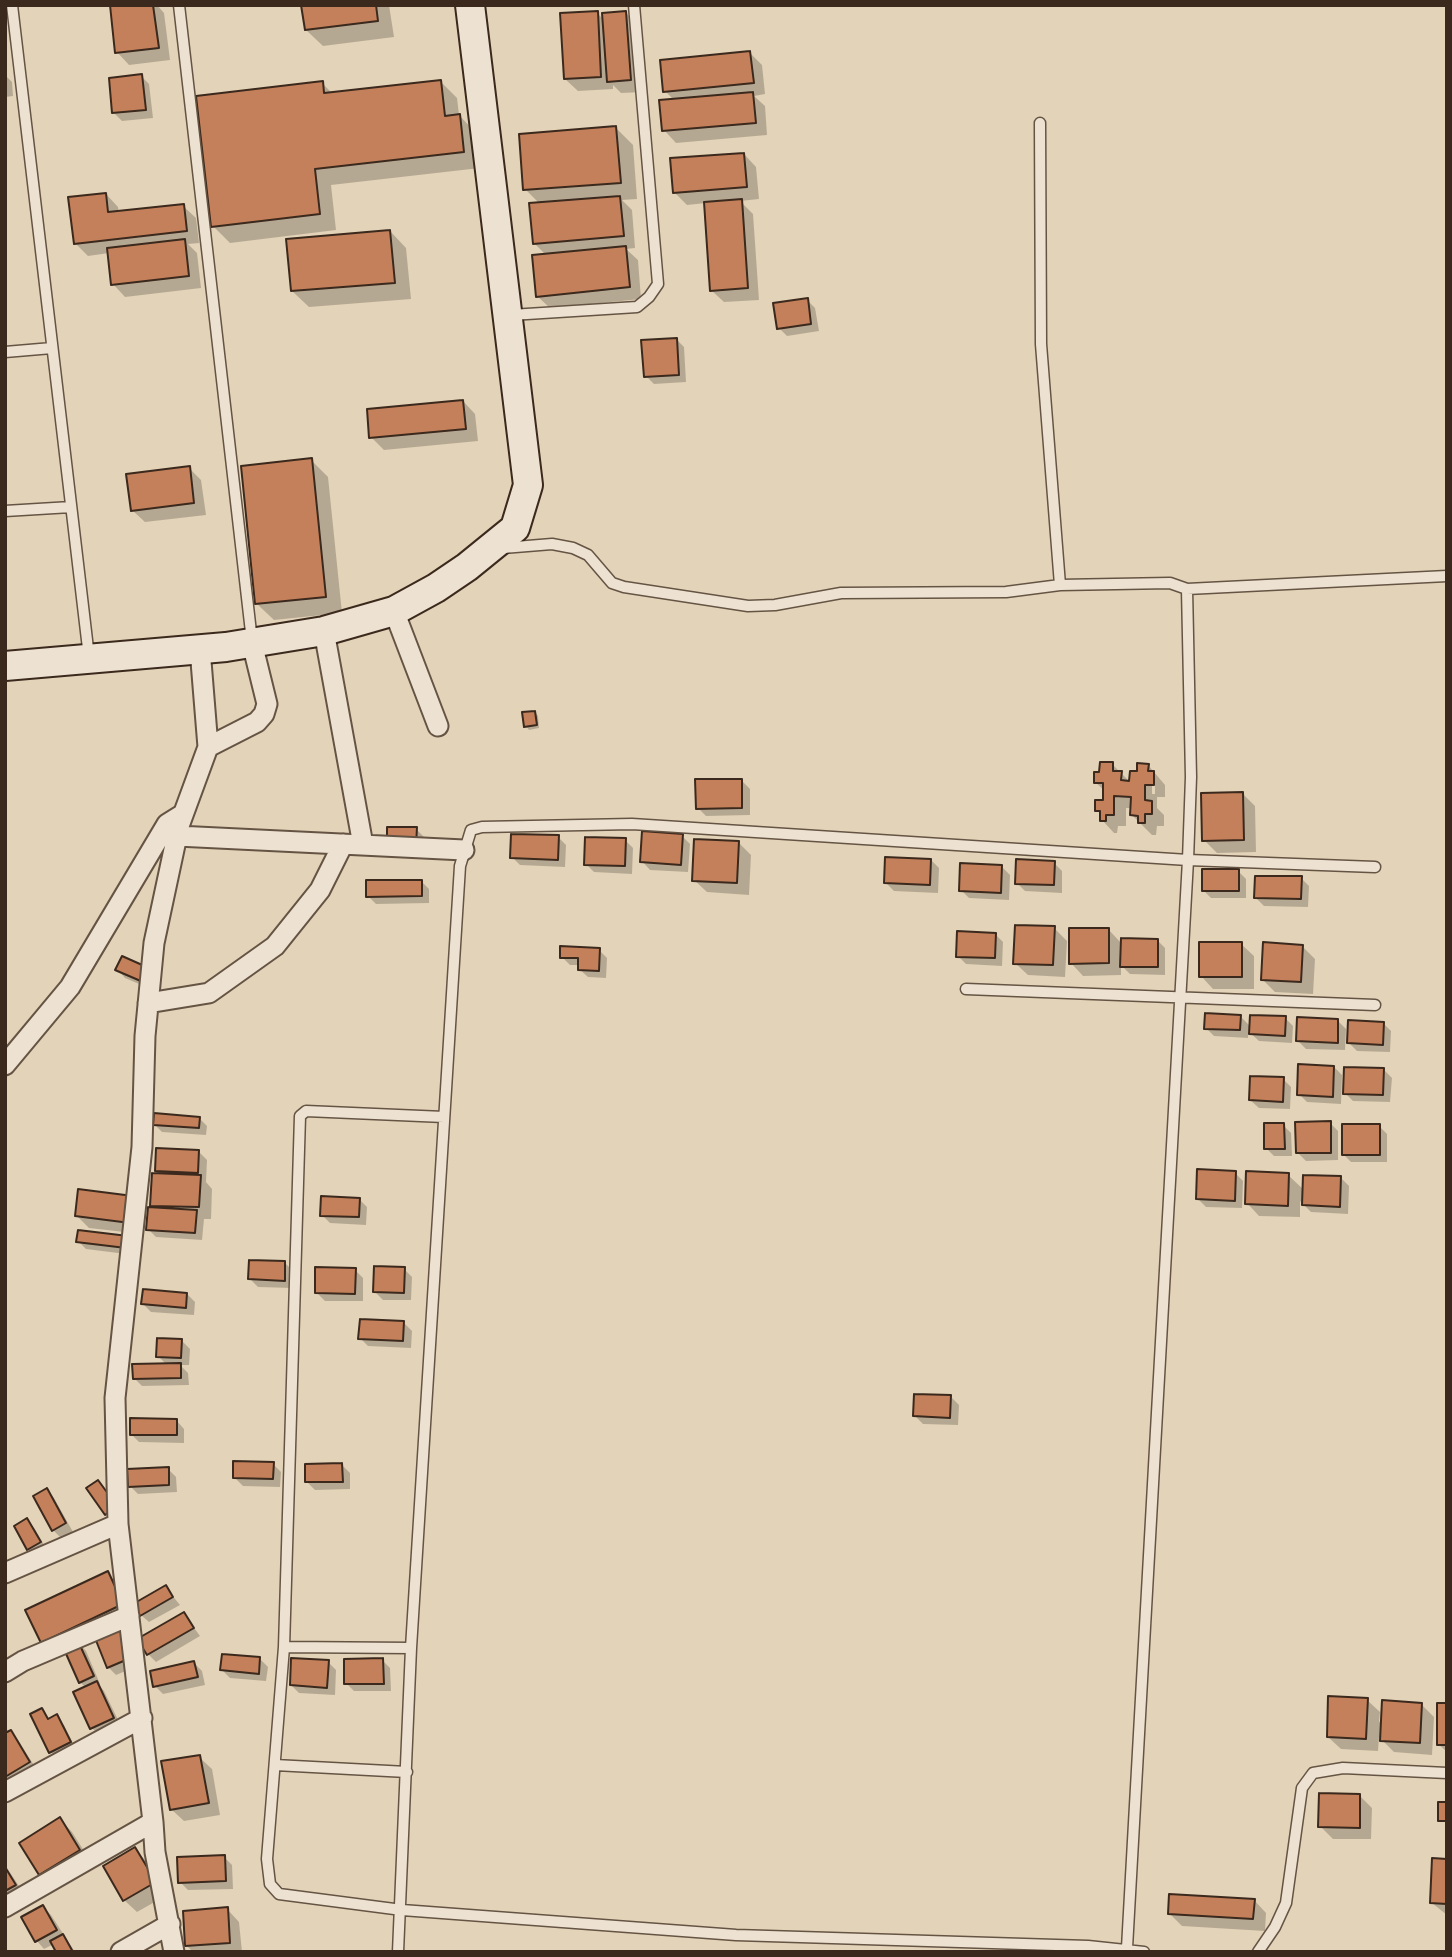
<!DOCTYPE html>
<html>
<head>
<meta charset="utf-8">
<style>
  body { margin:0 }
  #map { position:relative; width:1452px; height:1957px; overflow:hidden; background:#e3d3b8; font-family:Cardo,serif }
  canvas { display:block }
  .frame { position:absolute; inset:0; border:7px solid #3b291d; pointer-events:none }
</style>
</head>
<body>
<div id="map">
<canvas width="1452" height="1957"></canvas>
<div class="frame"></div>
</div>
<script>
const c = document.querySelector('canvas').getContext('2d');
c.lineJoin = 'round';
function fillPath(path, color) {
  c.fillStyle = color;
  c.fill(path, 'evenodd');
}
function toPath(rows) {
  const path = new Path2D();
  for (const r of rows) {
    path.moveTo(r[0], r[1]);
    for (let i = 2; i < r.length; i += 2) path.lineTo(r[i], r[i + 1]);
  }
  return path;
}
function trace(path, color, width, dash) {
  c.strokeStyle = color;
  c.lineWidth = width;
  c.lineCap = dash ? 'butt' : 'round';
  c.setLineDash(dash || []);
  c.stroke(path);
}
fillPath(toPath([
  [111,5,157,5,164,13,170,60,129,65,117,52],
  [303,5,389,5,394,37,323,46,306,30],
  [597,13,604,20,626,13,638,25,643,92,621,93,613,85,613,89,578,91,565,79],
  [750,53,762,65,765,94,754,96,765,106,767,135,676,143,664,130,675,101,665,91],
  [5,75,12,82,13,96,5,97],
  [141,76,149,84,153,118,122,121,114,113],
  [440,81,457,98,459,115,476,133,480,168,331,185,336,230,230,243,213,226,322,83,333,94],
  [616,128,633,145,637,199,622,200,632,210,635,248,626,249,638,260,641,299,550,308,537,296,547,256,534,243,540,204,525,189],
  [744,154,756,167,759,199,740,201,753,214,759,300,724,302,711,290,706,203,687,205,674,192],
  [106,194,118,207,119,213,183,206,196,218,199,243,188,244,197,253,201,288,125,297,113,284,109,253,88,256,75,243],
  [390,231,406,248,411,299,309,307,292,291],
  [807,300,815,308,819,331,787,336,779,328],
  [676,339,684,347,686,382,654,384,646,376],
  [463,401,475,414,478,441,384,450,371,437],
  [311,460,328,477,342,613,274,620,257,604],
  [189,468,201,480,206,515,145,522,132,510],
  [535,712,538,716,539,728,529,730,526,726],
  [1112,764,1131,783,1148,765,1165,785,1165,797,1157,797,1157,808,1164,815,1164,826,1157,826,1156,835,1152,835,1132,815,1132,808,1126,808,1126,826,1118,826,1117,833,1114,833,1102,820,1102,815,1097,810,1105,802,1105,791,1096,783],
  [1152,775,1155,775,1155,794,1152,794],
  [742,781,750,789,750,815,706,816,698,808],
  [1243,794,1255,806,1256,852,1217,853,1204,840],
  [416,829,424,837,424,854,396,854],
  [682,836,690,844,688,872,650,870,642,861],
  [558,837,566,845,565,867,520,865,512,857],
  [625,840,633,848,632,874,594,872,586,864],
  [738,842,751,855,749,895,707,892,694,880],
  [931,860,939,868,938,893,894,891,886,883],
  [1054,863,1062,871,1062,893,1025,891,1017,883],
  [1002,867,1010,875,1009,900,969,898,961,890],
  [1238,871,1246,879,1246,898,1211,898,1203,890],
  [1301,878,1309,886,1308,907,1264,906,1256,898],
  [421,881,429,889,429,903,376,904,368,896],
  [1054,928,1067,941,1065,977,1028,975,1015,963],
  [1108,929,1122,944,1157,940,1165,948,1165,975,1130,974,1121,965,1121,975,1083,976,1071,963],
  [995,934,1003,942,1002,966,966,964,958,956],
  [1241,944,1254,956,1254,989,1213,989,1201,976],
  [1302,946,1315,959,1313,994,1275,992,1262,979],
  [599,950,607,958,606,978,588,977,579,969,580,965,570,965,562,957],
  [123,958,151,989,125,978,118,970],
  [1240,1016,1251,1027,1285,1018,1293,1026,1292,1043,1259,1041,1248,1031,1248,1038,1214,1036,1206,1028],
  [1338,1021,1346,1029,1345,1050,1306,1049,1298,1041],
  [1383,1023,1391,1031,1390,1052,1357,1051,1349,1043],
  [1334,1067,1342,1075,1341,1104,1307,1102,1299,1094],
  [1384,1070,1392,1078,1390,1102,1353,1101,1345,1093],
  [1283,1079,1291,1087,1290,1109,1259,1108,1250,1100],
  [199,1118,207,1126,206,1135,162,1132,154,1124],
  [1330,1123,1338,1131,1338,1160,1306,1161,1298,1153],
  [1283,1125,1291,1133,1292,1156,1274,1156,1266,1148],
  [1379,1126,1387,1134,1387,1162,1351,1162,1343,1154],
  [199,1152,207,1160,206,1182,212,1189,211,1219,204,1219,202,1240,156,1237,148,1229,157,1209,152,1205,162,1175,157,1170],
  [1235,1173,1243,1181,1242,1208,1206,1207,1198,1199],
  [1288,1175,1304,1190,1341,1178,1349,1186,1348,1214,1311,1212,1300,1201,1300,1217,1259,1216,1247,1203],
  [133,1197,145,1210,142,1234,89,1228,77,1216],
  [359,1199,367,1207,366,1225,330,1223,322,1215],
  [127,1238,134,1255,86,1249,78,1241],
  [285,1263,293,1271,292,1288,258,1287,250,1279],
  [404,1269,412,1277,411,1300,383,1300,375,1292],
  [355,1270,363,1278,363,1301,325,1301,317,1293],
  [187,1294,195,1302,194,1315,151,1312,143,1304],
  [404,1323,412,1331,411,1348,368,1346,360,1338],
  [182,1341,190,1349,189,1365,180,1365,188,1373,189,1385,142,1386,134,1378,167,1365,158,1356],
  [951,1397,959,1405,958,1425,923,1424,915,1416],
  [176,1420,184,1429,184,1443,139,1442,131,1434],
  [273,1464,281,1472,280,1487,243,1486,235,1478],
  [342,1465,350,1473,350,1489,315,1490,307,1482],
  [168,1469,176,1477,177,1492,138,1494,130,1486],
  [47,1490,54,1498,73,1532,61,1538,53,1530],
  [27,1521,35,1529,47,1550,36,1557,28,1549],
  [107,1573,120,1586,134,1617,79,1643,86,1651,100,1684,99,1685,104,1691,121,1726,100,1736,92,1728,86,1688,80,1682,66,1649,42,1642],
  [166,1588,180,1605,149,1622,141,1615],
  [184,1614,200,1636,156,1662,148,1654],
  [97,1639,140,1665,116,1675,108,1667],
  [260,1659,268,1667,266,1681,230,1678,222,1670],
  [382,1660,390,1668,391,1691,354,1691,346,1683],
  [328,1662,336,1670,335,1695,299,1693,291,1685],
  [194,1663,202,1671,205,1685,163,1694,155,1686],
  [1367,1700,1380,1712,1379,1722,1421,1704,1434,1717,1432,1755,1394,1752,1379,1737,1378,1751,1341,1749,1328,1737],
  [1447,1705,1447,1752,1438,1744],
  [42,1710,50,1720,56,1717,64,1725,77,1751,59,1760,51,1752],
  [10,1732,18,1740,37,1770,11,1785,5,1779,5,1735],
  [199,1757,212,1769,220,1815,184,1821,171,1809],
  [1360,1796,1372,1808,1371,1839,1333,1839,1320,1826],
  [60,1819,72,1832,91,1862,53,1886,40,1874],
  [135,1849,147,1862,167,1895,137,1912,124,1900],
  [224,1857,232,1865,233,1889,188,1890,180,1882],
  [1447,1861,1447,1915,1432,1903],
  [5,1865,27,1898,5,1911],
  [1254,1900,1266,1913,1265,1931,1182,1926,1169,1913],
  [43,1907,51,1915,75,1952,58,1952,54,1944,44,1949,37,1941],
  [227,1909,239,1922,242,1952,193,1952,187,1946]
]), '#0003');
const building = toPath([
  [110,5,153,5,159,48,115,53,110,5],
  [301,5,376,5,378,21,305,30,301,5],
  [598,11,601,77,564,79,560,13,598,11],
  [626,11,631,80,607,82,602,13,626,11],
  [750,51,754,83,663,92,660,60,750,51],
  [142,74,146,110,112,113,109,78,142,74],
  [441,80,445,116,460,114,464,152,315,169,320,214,211,227,196,96,323,81,324,93,441,80],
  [753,92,756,123,662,131,659,100,753,92],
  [616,126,621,183,523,190,519,134,616,126],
  [744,153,747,187,673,193,670,158,744,153],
  [106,193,108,212,184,204,187,231,74,244,68,197,106,193],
  [620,196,624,236,533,244,529,203,620,196],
  [742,199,748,288,710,291,704,202,742,199],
  [390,230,395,283,291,291,286,239,390,230],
  [185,239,189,276,111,285,107,248,185,239],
  [626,246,630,287,536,297,532,255,626,246],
  [808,298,811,324,777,329,773,303,808,298],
  [677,338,679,375,644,377,641,340,677,338],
  [463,400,466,429,369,438,367,409,463,400],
  [312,458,326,597,255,604,241,466,312,458],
  [190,466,194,503,131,511,126,474,190,466],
  [535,711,537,725,524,727,522,712,535,711],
  [1100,762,1113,762,1113,771,1122,771,1121,780,1129,781,1130,771,1137,771,1137,763,1149,764,1148,771,1154,771,1154,785,1145,785,1145,800,1152,801,1152,814,1145,814,1145,823,1138,823,1138,816,1130,815,1131,797,1114,796,1114,815,1106,815,1106,821,1100,821,1100,811,1095,811,1095,800,1103,800,1103,783,1094,783,1094,772,1099,772,1100,762],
  [695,779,742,779,742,808,696,809,695,779],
  [1243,792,1244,840,1202,841,1201,793,1243,792],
  [387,827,417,827,416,847,387,847,387,827],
  [642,831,683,834,681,865,640,862,642,831],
  [511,834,559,835,558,860,510,858,511,834],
  [585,837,626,838,625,866,584,865,585,837],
  [694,839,739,841,737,883,692,881,694,839],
  [885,857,931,859,930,885,884,883,885,857],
  [1016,859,1055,861,1054,885,1015,884,1016,859],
  [960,863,1002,865,1001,893,959,891,960,863],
  [1202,869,1239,869,1239,891,1202,891,1202,869],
  [1255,876,1302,876,1301,899,1254,898,1255,876],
  [366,880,422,880,422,896,366,897,366,880],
  [1015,925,1055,926,1053,965,1013,964,1015,925],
  [1069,928,1109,928,1109,963,1069,964,1069,928],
  [957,931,996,933,995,958,956,957,957,931],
  [1121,938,1158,939,1158,967,1120,967,1121,938],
  [1199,942,1242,942,1242,977,1199,977,1199,942],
  [1263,942,1303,945,1301,982,1261,980,1263,942],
  [560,946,600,948,599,971,578,970,578,958,560,958,560,946],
  [122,956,149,968,143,982,115,970,122,956],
  [1205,1013,1241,1015,1240,1030,1204,1029,1205,1013],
  [1250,1015,1286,1016,1285,1036,1249,1034,1250,1015],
  [1297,1017,1338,1019,1338,1043,1296,1041,1297,1017],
  [1348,1020,1384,1022,1383,1045,1347,1043,1348,1020],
  [1298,1064,1334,1066,1333,1097,1297,1095,1298,1064],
  [1344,1067,1384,1068,1383,1095,1343,1094,1344,1067],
  [1250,1076,1284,1077,1283,1102,1249,1100,1250,1076],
  [154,1113,200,1117,199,1128,153,1125,154,1113],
  [1331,1121,1331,1153,1296,1153,1295,1122,1331,1121],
  [1264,1123,1284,1123,1285,1149,1264,1149,1264,1123],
  [1342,1124,1380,1124,1380,1155,1342,1155,1342,1124],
  [156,1148,199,1150,198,1173,155,1171,156,1148],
  [1197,1169,1236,1171,1235,1201,1196,1199,1197,1169],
  [1246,1171,1289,1173,1288,1206,1245,1204,1246,1171],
  [152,1173,201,1175,199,1207,150,1206,152,1173],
  [1303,1175,1341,1176,1340,1207,1302,1205,1303,1175],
  [78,1189,133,1196,130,1223,75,1216,78,1189],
  [321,1196,360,1198,359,1217,320,1216,321,1196],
  [148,1207,197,1210,195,1233,146,1230,148,1207],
  [78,1230,128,1236,126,1248,76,1242,78,1230],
  [249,1260,285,1261,285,1281,248,1279,249,1260],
  [374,1266,405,1267,404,1293,373,1292,374,1266],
  [315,1267,356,1268,355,1294,315,1293,315,1267],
  [143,1289,187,1293,186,1308,141,1304,143,1289],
  [360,1319,404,1321,403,1341,358,1339,360,1319],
  [157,1338,182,1339,181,1358,156,1357,157,1338],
  [181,1363,181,1378,133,1379,132,1364,181,1363],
  [914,1394,951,1395,950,1418,913,1416,914,1394],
  [130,1418,177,1419,177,1435,130,1435,130,1418],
  [233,1461,274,1462,273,1479,233,1478,233,1461],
  [342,1463,343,1482,305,1482,305,1464,342,1463],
  [169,1467,169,1485,128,1487,127,1469,169,1467],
  [98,1480,117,1506,105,1515,86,1488,98,1480],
  [47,1488,66,1523,52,1531,33,1496,47,1488],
  [27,1518,41,1542,27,1550,14,1526,27,1518],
  [108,1571,123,1604,41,1643,25,1610,108,1571],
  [166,1585,173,1597,140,1616,133,1604,166,1585],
  [184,1612,194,1628,147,1655,137,1639,184,1612],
  [122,1628,133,1657,107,1668,95,1638,122,1628],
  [78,1641,94,1676,79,1683,63,1647,78,1641],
  [222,1654,260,1657,259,1674,220,1670,222,1654],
  [291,1658,329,1660,327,1688,290,1685,291,1658],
  [383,1658,384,1684,344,1684,344,1659,383,1658],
  [194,1661,198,1677,153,1687,150,1671,194,1661],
  [97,1681,114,1718,90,1729,73,1692,97,1681],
  [1328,1696,1368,1698,1366,1739,1327,1737,1328,1696],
  [1382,1700,1422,1703,1420,1743,1380,1741,1382,1700],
  [1437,1703,1447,1703,1447,1745,1437,1745,1437,1703],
  [42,1708,48,1719,57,1714,71,1742,49,1753,30,1714,42,1708],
  [11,1730,30,1762,5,1777,5,1733,11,1730],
  [200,1755,209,1803,170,1810,161,1761,200,1755],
  [1319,1793,1360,1794,1360,1828,1318,1827,1319,1793],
  [1438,1802,1447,1802,1447,1821,1438,1821,1438,1802],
  [60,1817,80,1850,39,1875,19,1843,60,1817],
  [135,1847,156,1882,123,1901,103,1866,135,1847],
  [225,1855,226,1881,178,1883,177,1857,225,1855],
  [1432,1858,1447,1859,1447,1904,1430,1903,1432,1858],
  [5,1867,16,1885,5,1891,5,1867],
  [1169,1894,1255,1899,1253,1919,1168,1914,1169,1894],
  [43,1905,57,1930,35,1942,21,1917,43,1905],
  [228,1907,230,1943,185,1946,183,1911,228,1907],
  [63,1934,73,1952,56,1952,50,1941,63,1934]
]);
fillPath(building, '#c4805a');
trace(building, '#3b291d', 2);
const lane = toPath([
  [12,5,89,657],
  [179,5,252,641],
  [1040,123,1041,344,1060,585],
  [511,315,637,307,649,297,658,284,634,5],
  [5,352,52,348],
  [5,511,71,507],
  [503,548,552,544,573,548,588,555,612,583,624,587,748,606,775,605,841,593,1006,592,1060,585,1170,583,1187,589,1191,777,1188,860,1127,1948],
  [1187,589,1447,576],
  [966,989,1375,1005],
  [444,1117,306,1111,300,1116,284,1647,267,1859,270,1884,279,1894,402,1910,736,1935,1088,1946,1144,1952],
  [284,1647,411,1648],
  [275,1765,407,1772],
  [398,1952,411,1648,460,866,471,830,482,827,632,824,1188,860,1375,867],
  [1258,1952,1275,1927,1286,1903,1302,1788,1313,1773,1343,1768,1447,1773]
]);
const street = toPath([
  [394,611,438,726],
  [324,631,363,845],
  [208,747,257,722,264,714,267,704,252,643],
  [177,836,464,850],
  [148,1003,209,993,275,946,320,890,343,844],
  [5,1065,70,987,167,824,183,814],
  [5,1573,118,1524],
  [5,1672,23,1661,129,1616],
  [5,1792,142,1718],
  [153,1822,155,1852,174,1952],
  [5,1907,153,1822,118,1524,115,1398,142,1147,145,1036,154,943,179,826,208,747,200,649],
  [121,1952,170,1924]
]);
const secondary = toPath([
  [5,666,226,647,324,631,394,611,436,588,467,567,515,528,528,485,470,5]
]);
trace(lane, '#655444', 13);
trace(street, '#655444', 23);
trace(secondary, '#3b291d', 32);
trace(lane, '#ede2d1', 10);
trace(street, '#ede2d1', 19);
trace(secondary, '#ede2d1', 28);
</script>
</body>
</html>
